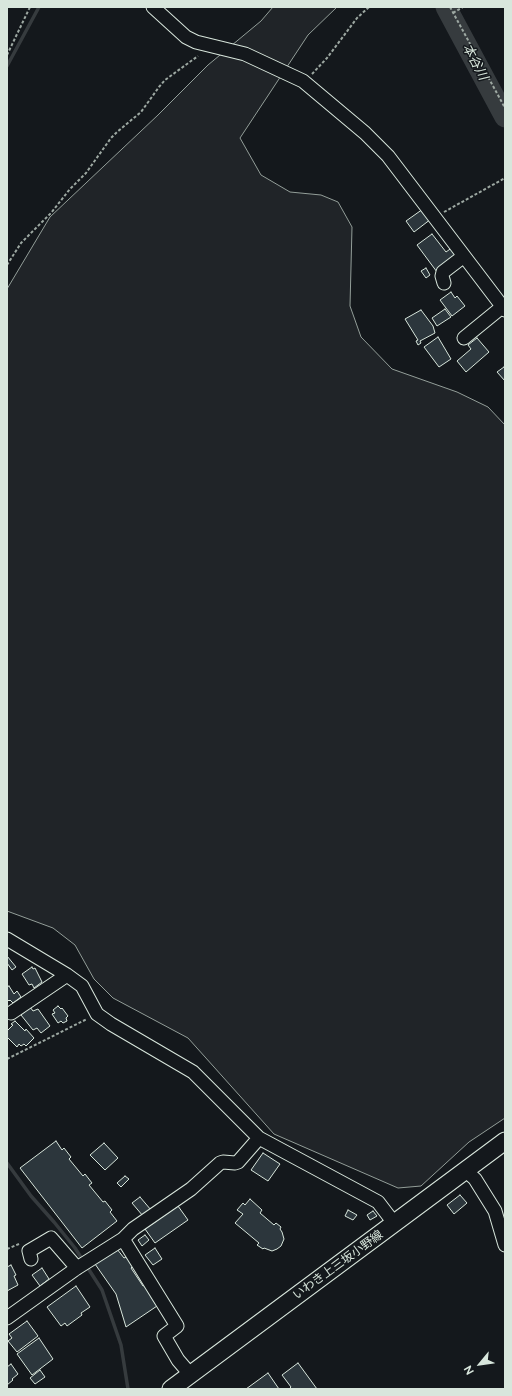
<!DOCTYPE html>
<html>
<head>
<meta charset="utf-8">
<style>
  body { margin:0 }
  #map { position:relative; width:512px; height:1396px; overflow:hidden; background:#14181c; font-family:Raleway,sans-serif }
  canvas { display:block }
  .frame { position:absolute; inset:0; border:8px solid #d8e6dc; pointer-events:none }
  .north { position:absolute; left:460px; top:1344px; width:40px; height:40px; -webkit-text-stroke:3px #14181c; paint-order:stroke; rotate:241deg; font-size:11px; font-weight:700; line-height:16px; text-align:center; color:#d8e6dc }
  .north::after { content:''; display:block; margin:auto; width:14px; height:18px; background:#d8e6dc; clip-path:polygon(50% 0,100% 100%,50% 72%,0 100%) }
</style>
</head>
<body>
<div id="map">
<canvas width="512" height="1396"></canvas>
<div class="frame"></div>
<div class="north">N</div>
</div>
<script>
const c = document.querySelector('canvas').getContext('2d');
c.lineJoin = 'round';
function fillPath(path, color) {
  c.fillStyle = color;
  c.fill(path, 'evenodd');
}
function toPath(rows) {
  const path = new Path2D();
  for (const r of rows) {
    path.moveTo(r[0], r[1]);
    for (let i = 2; i < r.length; i += 2) path.lineTo(r[i], r[i + 1]);
  }
  return path;
}
function trace(path, color, width, dash) {
  c.strokeStyle = color;
  c.lineWidth = width;
  c.lineCap = dash ? 'butt' : 'round';
  c.setLineDash(dash || []);
  c.stroke(path);
}
function drawText(font, color, halo, rows, align = 'center') {
  c.font = font + ' Raleway,"Noto Sans JP",sans-serif';
  c.lineWidth = 3;
  c.setLineDash([]);
  c.textBaseline = 'middle';
  c.strokeStyle = halo;
  c.fillStyle = color;
  for (const [text, x, y, turn = 0] of rows) {
    c.save();
    c.translate(x, y);
    c.rotate((+turn || 0) * Math.PI / 180);
    c.textAlign = isNaN(turn) ? turn : align;
    if (halo) c.strokeText(text, 0, 0);
    c.fillText(text, 0, 0);
    c.restore();
  }
}
const green = toPath([
  [273,7,337,7,308,35,240,138,261,175,290,192,321,195,338,202,352,227,350,306,361,337,392,369,457,392,488,407,505,425,505,1118,469,1142,421,1186,398,1188,274,1134,188,1038,113,998,94,979,75,945,53,928,7,911,7,289,50,217,158,115,208,65,261,21,273,7]
]);
fillPath(green, '#202428');
trace(green, '#939e99', 1);
trace(toPath([
  [7,66,39,7],
  [7,1163,31,1196,54,1222,75,1248,102,1290,121,1345,128,1389]
]), '#363b3e', 3.5);
trace(toPath([
  [446,7,505,117]
]), '#363b3e', 21);
const building = toPath([
  [423,209,431,219,414,232,406,221,423,209],
  [432,234,446,252,453,247,459,255,437,272,417,245,432,234],
  [426,268,430,275,426,278,421,271,426,268],
  [451,292,455,298,457,296,465,306,452,316,440,300,451,292],
  [445,309,451,317,437,326,432,318,445,309],
  [421,310,433,326,435,333,420,341,421,343,418,345,416,341,418,340,405,319,421,310],
  [438,337,451,359,439,367,424,347,438,337],
  [477,338,489,352,466,372,457,361,471,349,468,345,477,338],
  [504,367,505,368,505,381,497,372,504,367],
  [7,956,16,967,12,970,7,963,7,956],
  [32,967,33,969,35,968,42,982,34,988,32,984,29,985,22,974,32,967],
  [9,986,14,994,17,991,21,997,13,1003,10,1000,9,1001,7,999,7,987,9,986],
  [58,1006,61,1009,62,1008,68,1016,66,1018,67,1021,63,1023,61,1021,58,1023,52,1014,55,1013,53,1010,58,1006],
  [30,1007,33,1011,38,1009,50,1026,41,1033,37,1028,33,1030,21,1015,30,1007],
  [15,1021,25,1031,26,1029,34,1038,26,1046,24,1044,21,1046,19,1044,17,1047,7,1037,7,1031,13,1025,11,1024,15,1021],
  [56,1141,62,1150,64,1148,71,1157,69,1159,83,1176,85,1174,92,1183,89,1185,103,1202,105,1201,112,1210,110,1212,117,1221,82,1248,20,1168,56,1141],
  [104,1143,118,1158,105,1170,90,1155,104,1143],
  [263,1153,280,1164,268,1181,251,1170,263,1153],
  [125,1176,129,1179,121,1187,117,1183,125,1176],
  [460,1195,467,1203,454,1214,447,1205,460,1195],
  [140,1197,151,1210,143,1216,132,1203,140,1197],
  [250,1199,262,1210,260,1213,274,1225,276,1223,281,1227,280,1229,282,1232,284,1239,281,1246,277,1249,272,1251,264,1248,263,1249,257,1245,259,1243,235,1223,243,1214,237,1210,243,1203,245,1205,250,1199],
  [178,1206,188,1220,155,1243,145,1229,178,1206],
  [348,1210,357,1215,353,1220,345,1216,348,1210],
  [373,1211,377,1216,370,1220,367,1215,373,1211],
  [145,1235,149,1240,142,1246,138,1240,145,1235],
  [155,1248,162,1259,153,1265,145,1255,155,1248],
  [117,1249,124,1258,126,1257,133,1266,131,1268,143,1286,145,1285,153,1295,151,1297,157,1306,126,1327,116,1294,95,1264,117,1249],
  [11,1265,16,1275,14,1276,18,1285,7,1291,7,1267,11,1265],
  [42,1268,49,1279,40,1286,32,1275,42,1268],
  [76,1286,90,1307,81,1313,82,1315,67,1326,65,1323,61,1326,47,1307,76,1286],
  [27,1321,38,1336,17,1352,8,1341,12,1338,9,1334,27,1321],
  [39,1338,53,1359,32,1375,17,1354,39,1338],
  [298,1363,317,1389,289,1389,291,1387,282,1375,298,1363],
  [11,1364,18,1374,12,1379,13,1380,7,1385,7,1367,11,1364],
  [40,1370,45,1377,35,1384,30,1378,40,1370],
  [268,1373,279,1389,246,1389,268,1373]
]);
fillPath(building, '#2c363c');
trace(building, '#d8e6dc', 1);
const minor = toPath([
  [153,7,186,37,196,42,245,54,303,81,365,133,388,156,505,310],
  [444,283,442,276,443,272,464,256],
  [464,338,502,307],
  [7,939,67,975,82,986,97,1014,111,1024,193,1072,259,1138,378,1202,394,1223],
  [11,1013,67,975],
  [466,1171,475,1179,495,1211,505,1245],
  [123,1239,177,1326,164,1336,178,1360,190,1374],
  [31,1259,29,1251,51,1238,77,1268],
  [7,1318,77,1268,123,1239,133,1229,191,1189,220,1163,223,1162,235,1163,238,1162,259,1138]
]);
const major = toPath([
  [171,1389,505,1141]
]);
trace(minor, '#d8e6dc', 15);
trace(major, '#d8e6dc', 19);
trace(toPath([
  [450,7,505,108],
  [453,13,463,7],
  [7,55,30,7],
  [312,74,327,58,357,18,369,7],
  [444,212,505,178],
  [7,265,21,243,51,213,70,189,86,173,111,138,117,132,141,112,159,87,165,80,198,56],
  [7,1059,87,1019],
  [7,1249,19,1244]
]), '#9da8a2', 2, [3, 2]);
trace(minor, '#14181c', 13);
trace(major, '#14181c', 17);
drawText('12px', '#d8e6dc', '#14181c', [
  ["いわき上三坂小野線",338,1265,-36]
]);
drawText('italic 13px', '#d8e6dc', '#14181c', [
  ["本谷川",475,62,62]
]);
</script>
</body>
</html>
